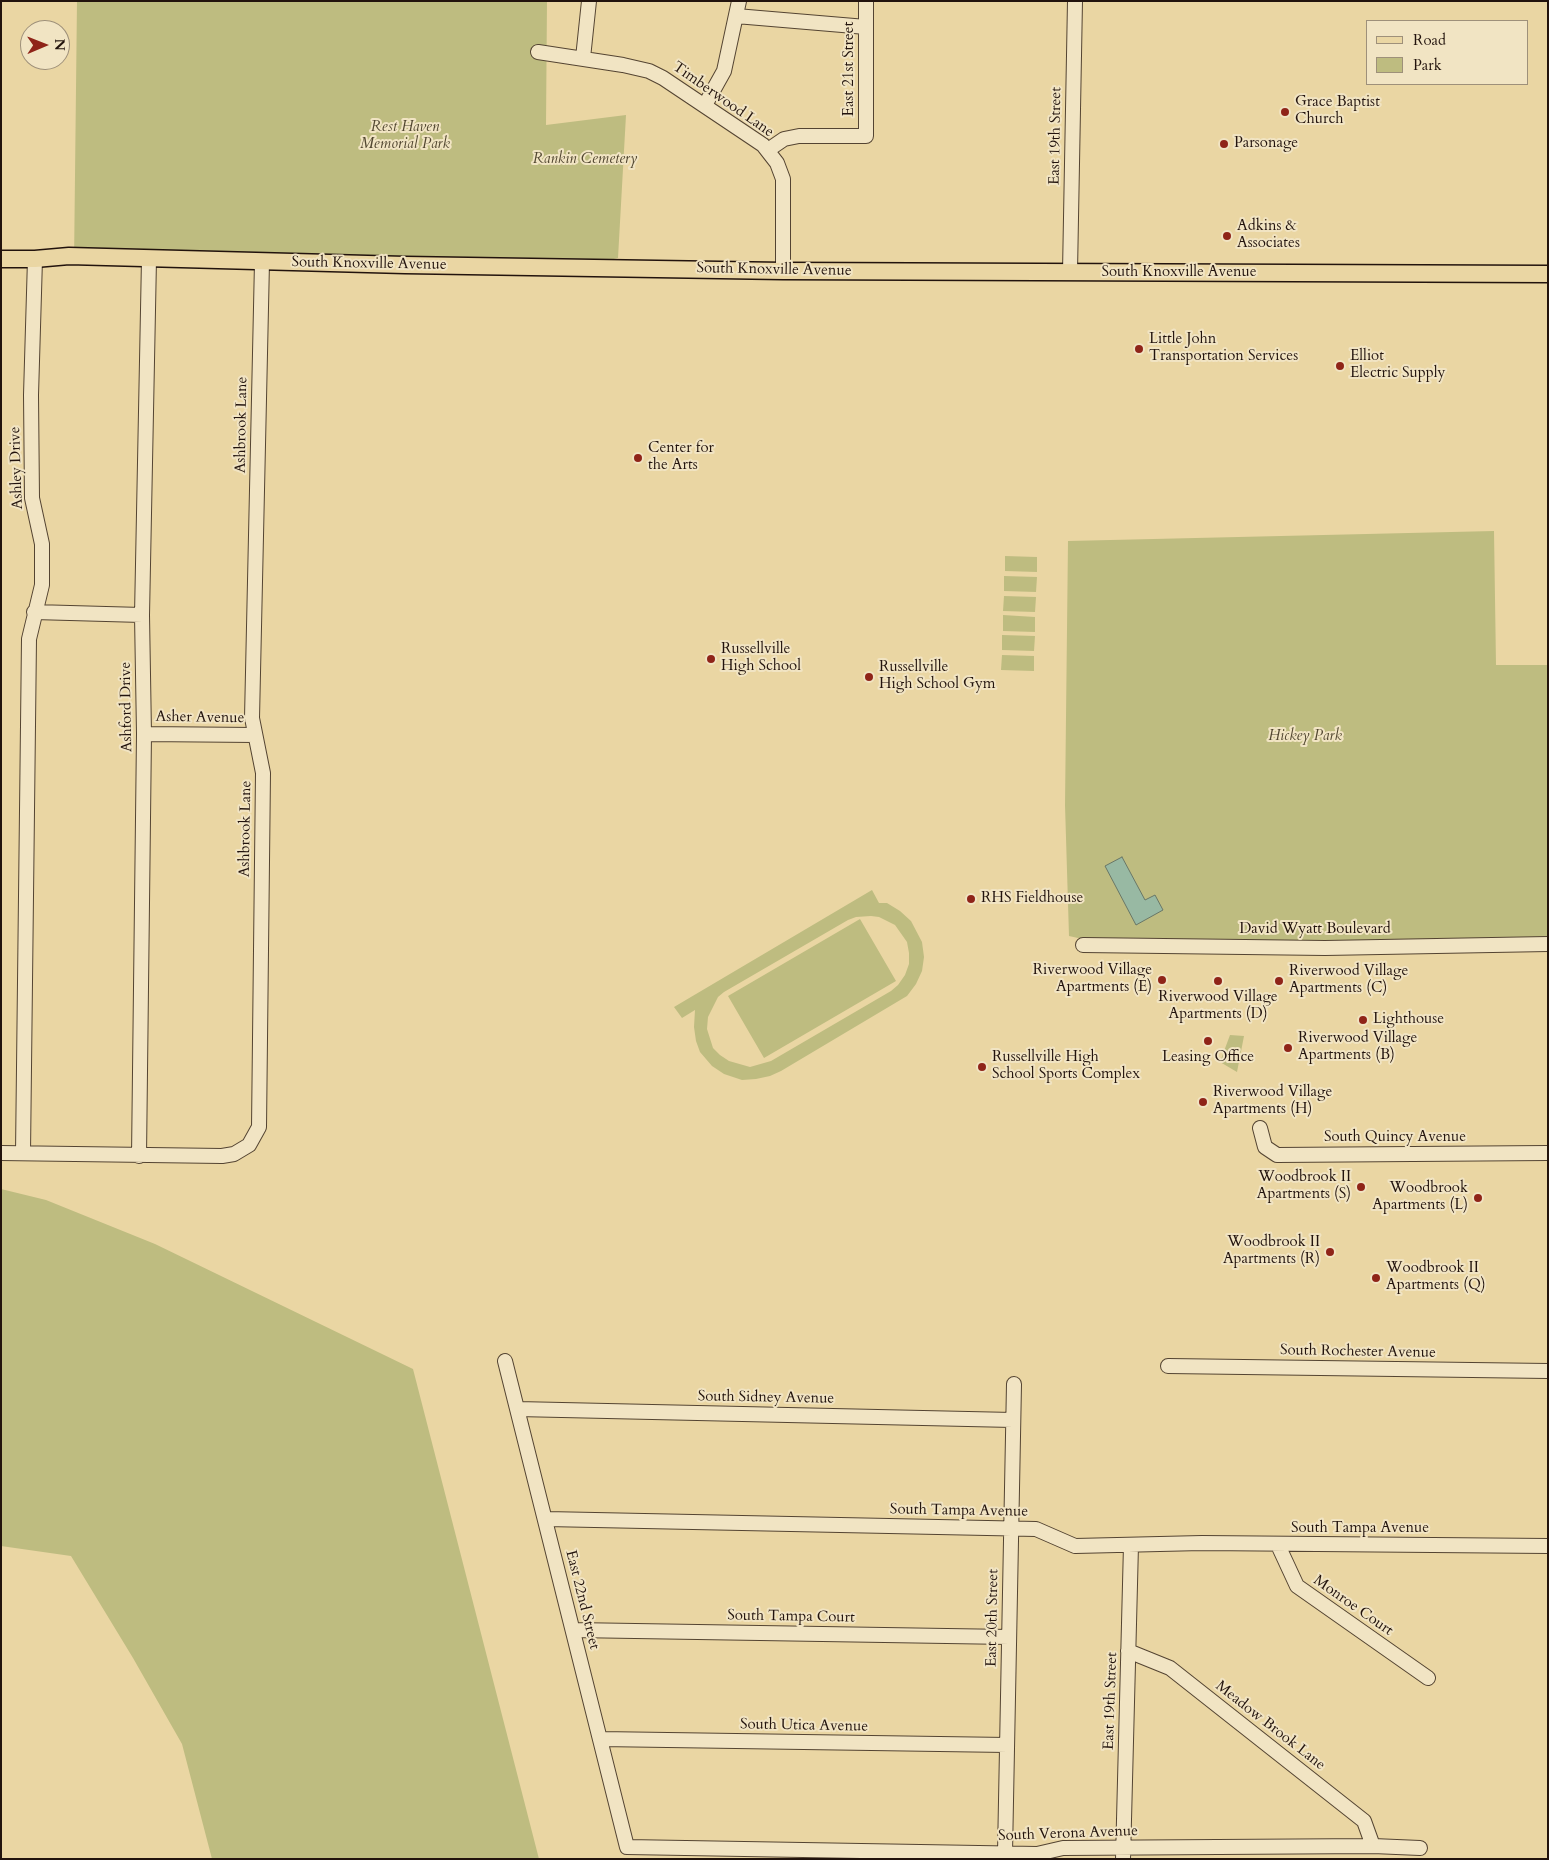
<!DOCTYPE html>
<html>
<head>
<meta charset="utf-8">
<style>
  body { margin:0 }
  #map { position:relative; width:1549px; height:1860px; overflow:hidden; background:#ead6a3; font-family:Cardo,serif }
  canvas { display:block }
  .frame { position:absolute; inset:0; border:2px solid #22130d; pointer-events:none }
  .legend { position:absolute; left:1366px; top:20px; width:162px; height:65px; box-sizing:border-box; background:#f1e4c3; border:1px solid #9e907a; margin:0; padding:6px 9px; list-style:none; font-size:15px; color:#22130d }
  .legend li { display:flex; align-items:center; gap:10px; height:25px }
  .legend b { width:25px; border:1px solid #9e907a }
  .north { position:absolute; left:20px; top:20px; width:50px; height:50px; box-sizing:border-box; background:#f1e4c3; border:1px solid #9e907a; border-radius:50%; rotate:89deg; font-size:14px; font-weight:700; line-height:20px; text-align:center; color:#22130d }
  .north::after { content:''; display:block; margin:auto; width:18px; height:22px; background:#8f2418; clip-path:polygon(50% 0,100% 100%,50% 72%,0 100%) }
</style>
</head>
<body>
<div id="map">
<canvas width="1549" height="1860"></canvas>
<div class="frame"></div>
<ul class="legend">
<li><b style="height:6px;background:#ead6a3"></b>Road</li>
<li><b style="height:14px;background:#bebc80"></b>Park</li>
</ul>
<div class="north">N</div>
</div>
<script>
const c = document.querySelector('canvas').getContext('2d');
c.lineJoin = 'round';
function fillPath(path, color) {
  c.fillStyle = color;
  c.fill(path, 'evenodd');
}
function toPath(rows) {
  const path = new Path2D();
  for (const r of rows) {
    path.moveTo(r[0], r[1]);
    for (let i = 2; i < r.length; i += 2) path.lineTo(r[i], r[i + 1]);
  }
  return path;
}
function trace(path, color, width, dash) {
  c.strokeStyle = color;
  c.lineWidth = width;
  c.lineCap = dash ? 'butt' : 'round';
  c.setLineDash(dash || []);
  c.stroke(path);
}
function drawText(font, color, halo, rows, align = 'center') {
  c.font = font + ' Cardo,serif';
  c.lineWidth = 4;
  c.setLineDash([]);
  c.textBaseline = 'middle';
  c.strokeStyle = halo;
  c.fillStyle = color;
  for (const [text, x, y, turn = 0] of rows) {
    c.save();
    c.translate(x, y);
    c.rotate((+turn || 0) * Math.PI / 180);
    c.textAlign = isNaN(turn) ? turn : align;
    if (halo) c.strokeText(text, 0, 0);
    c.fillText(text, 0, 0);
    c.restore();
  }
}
fillPath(toPath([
  [77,1,547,1,546,125,626,115,618,258,544,275,74,263],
  [1494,531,1496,665,1548,665,1548,940,1087,940,1069,936,1065,805,1068,541],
  [1005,556,1037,557,1037,572,1005,571],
  [1004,576,1037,577,1036,592,1004,591],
  [1004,596,1036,597,1035,612,1003,611],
  [1003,615,1035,617,1035,632,1003,631],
  [1002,635,1035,636,1034,651,1002,650],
  [1002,655,1034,656,1034,671,1001,670],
  [872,890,879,903,887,903,900,911,911,921,922,942,924,957,922,971,916,984,907,996,781,1071,770,1076,756,1079,742,1080,724,1074,712,1066,700,1052,696,1041,694,1027,695,1010,682,1018,674,1007],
  [871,916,879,917,895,925,907,942,909,953,909,964,905,975,898,985,891,991,771,1061,750,1067,729,1061,720,1055,713,1048,707,1029,708,1017,718,997,724,992,848,920,856,917],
  [860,919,896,981,764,1058,728,996],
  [1230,1035,1244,1036,1237,1072,1220,1062],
  [1,1189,46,1200,155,1244,413,1369,539,1859,212,1859,182,1744,133,1658,71,1556,1,1546]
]), '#bebc80');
const water = toPath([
  [1122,857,1145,900,1155,895,1163,910,1136,925,1105,866,1122,857]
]);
fillPath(water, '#98b9a3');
trace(water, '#697767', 1);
const minor = toPath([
  [736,16,866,27],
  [538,52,623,65,649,71,663,78,763,145,777,163,783,179,783,271],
  [583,58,589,1],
  [705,105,724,71,739,1],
  [768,150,784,139,799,136,866,136,866,1],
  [1070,272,1075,1],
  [34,612,142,615],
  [144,734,255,735],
  [1083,945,1325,948,1548,944],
  [1260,1128,1265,1147,1277,1155,1548,1153],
  [1,1153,222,1156,234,1154,249,1145,259,1127,263,773,252,718,262,262],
  [23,1153,29,639,42,585,42,544,32,498,31,395,35,259],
  [139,1156,144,734,142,615,149,259],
  [505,1361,627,1847,1037,1854,1063,1848,1373,1846,1420,1848],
  [1168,1366,1548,1371],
  [517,1409,1013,1420],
  [546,1519,1036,1529,1075,1546,1202,1543,1548,1546],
  [1278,1545,1297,1586,1428,1678],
  [573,1630,1009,1637],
  [1128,1651,1170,1668,1364,1821,1373,1846],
  [600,1739,1007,1745],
  [1005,1853,1014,1384],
  [1123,1859,1131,1545]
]);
const major = toPath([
  [1,259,35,259,69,256,405,265,783,271,1548,274]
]);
trace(minor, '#544432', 16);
trace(major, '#22130d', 19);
trace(minor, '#f1e4c3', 14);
trace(major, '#ead6a3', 16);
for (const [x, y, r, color] of [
  [1285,112,5,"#8f2418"],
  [1224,144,5,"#8f2418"],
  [1227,236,5,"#8f2418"],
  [1139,349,5,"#8f2418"],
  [1340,366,5,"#8f2418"],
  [638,458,5,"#8f2418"],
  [711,659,5,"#8f2418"],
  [869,677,5,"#8f2418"],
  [971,899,5,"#8f2418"],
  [1162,980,5,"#8f2418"],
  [1218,981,5,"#8f2418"],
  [1279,981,5,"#8f2418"],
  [1363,1020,5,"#8f2418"],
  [1208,1041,5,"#8f2418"],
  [1288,1048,5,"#8f2418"],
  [982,1067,5,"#8f2418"],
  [1203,1102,5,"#8f2418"],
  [1361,1187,5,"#8f2418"],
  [1478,1198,5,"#8f2418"],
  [1330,1252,5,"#8f2418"],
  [1376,1278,5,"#8f2418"]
]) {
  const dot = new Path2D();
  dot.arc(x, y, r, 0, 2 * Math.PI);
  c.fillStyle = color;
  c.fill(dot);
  trace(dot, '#f1e4c3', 2);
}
drawText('15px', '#22130d', '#f1e4c3', [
  ["East 21st Street",850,69,-90],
  ["Timberwood Lane",723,100,35],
  ["East 19th Street",1056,136,-89],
  ["South Knoxville Avenue",369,264,1],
  ["South Knoxville Avenue",774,270,1],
  ["South Knoxville Avenue",1179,273],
  ["Ashbrook Lane",242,425,-89],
  ["Ashley Drive",17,468,-92],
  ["Ashford Drive",127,707,-91],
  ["Asher Avenue",200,718,1],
  ["Ashbrook Lane",246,829,-89],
  ["David Wyatt Boulevard",1315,930],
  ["South Quincy Avenue",1395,1138],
  ["South Rochester Avenue",1358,1352,1],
  ["South Sidney Avenue",766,1398,1],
  ["South Tampa Avenue",959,1511,1],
  ["South Tampa Avenue",1360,1529],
  ["East 22nd Street",582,1600,76],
  ["Monroe Court",1353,1606,35],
  ["South Tampa Court",791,1617,1],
  ["East 20th Street",993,1618,-89],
  ["East 19th Street",1111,1701,-88],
  ["South Utica Avenue",804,1726,1],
  ["Meadow Brook Lane",1270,1726,38],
  ["South Verona Avenue",1068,1834,-2]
]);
drawText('15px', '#22130d', '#f1e4c3', [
  ["Grace Baptist",1295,103],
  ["Church",1295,120],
  ["Parsonage",1234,144],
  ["Adkins &",1237,227],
  ["Associates",1237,244],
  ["Little John",1149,340],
  ["Transportation Services",1149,357],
  ["Elliot",1350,357],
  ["Electric Supply",1350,374],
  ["Center for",648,449],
  ["the Arts",648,466],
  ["Russellville",721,650],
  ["High School",721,667],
  ["Russellville",879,668],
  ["High School Gym",879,685],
  ["RHS Fieldhouse",981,899],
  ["Riverwood Village",1152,971,"right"],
  ["Apartments (E)",1152,988,"right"],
  ["Riverwood Village",1289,972],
  ["Apartments (C)",1289,989],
  ["Riverwood Village",1218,998,"center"],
  ["Apartments (D)",1218,1015,"center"],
  ["Lighthouse",1373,1020],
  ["Riverwood Village",1298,1039],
  ["Apartments (B)",1298,1056],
  ["Russellville High",992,1058],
  ["School Sports Complex",992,1075],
  ["Leasing Office",1208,1058,"center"],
  ["Riverwood Village",1213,1093],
  ["Apartments (H)",1213,1110],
  ["Woodbrook II",1351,1178,"right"],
  ["Apartments (S)",1351,1195,"right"],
  ["Woodbrook",1468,1189,"right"],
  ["Apartments (L)",1468,1206,"right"],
  ["Woodbrook II",1320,1243,"right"],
  ["Apartments (R)",1320,1260,"right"],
  ["Woodbrook II",1386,1269],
  ["Apartments (Q)",1386,1286]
], 'left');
drawText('italic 15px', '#514630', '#f1e4c3', [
  ["Rest Haven",405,128],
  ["Memorial Park",405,145],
  ["Rankin Cemetery",585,160],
  ["Hickey Park",1305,737]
]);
</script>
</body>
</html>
